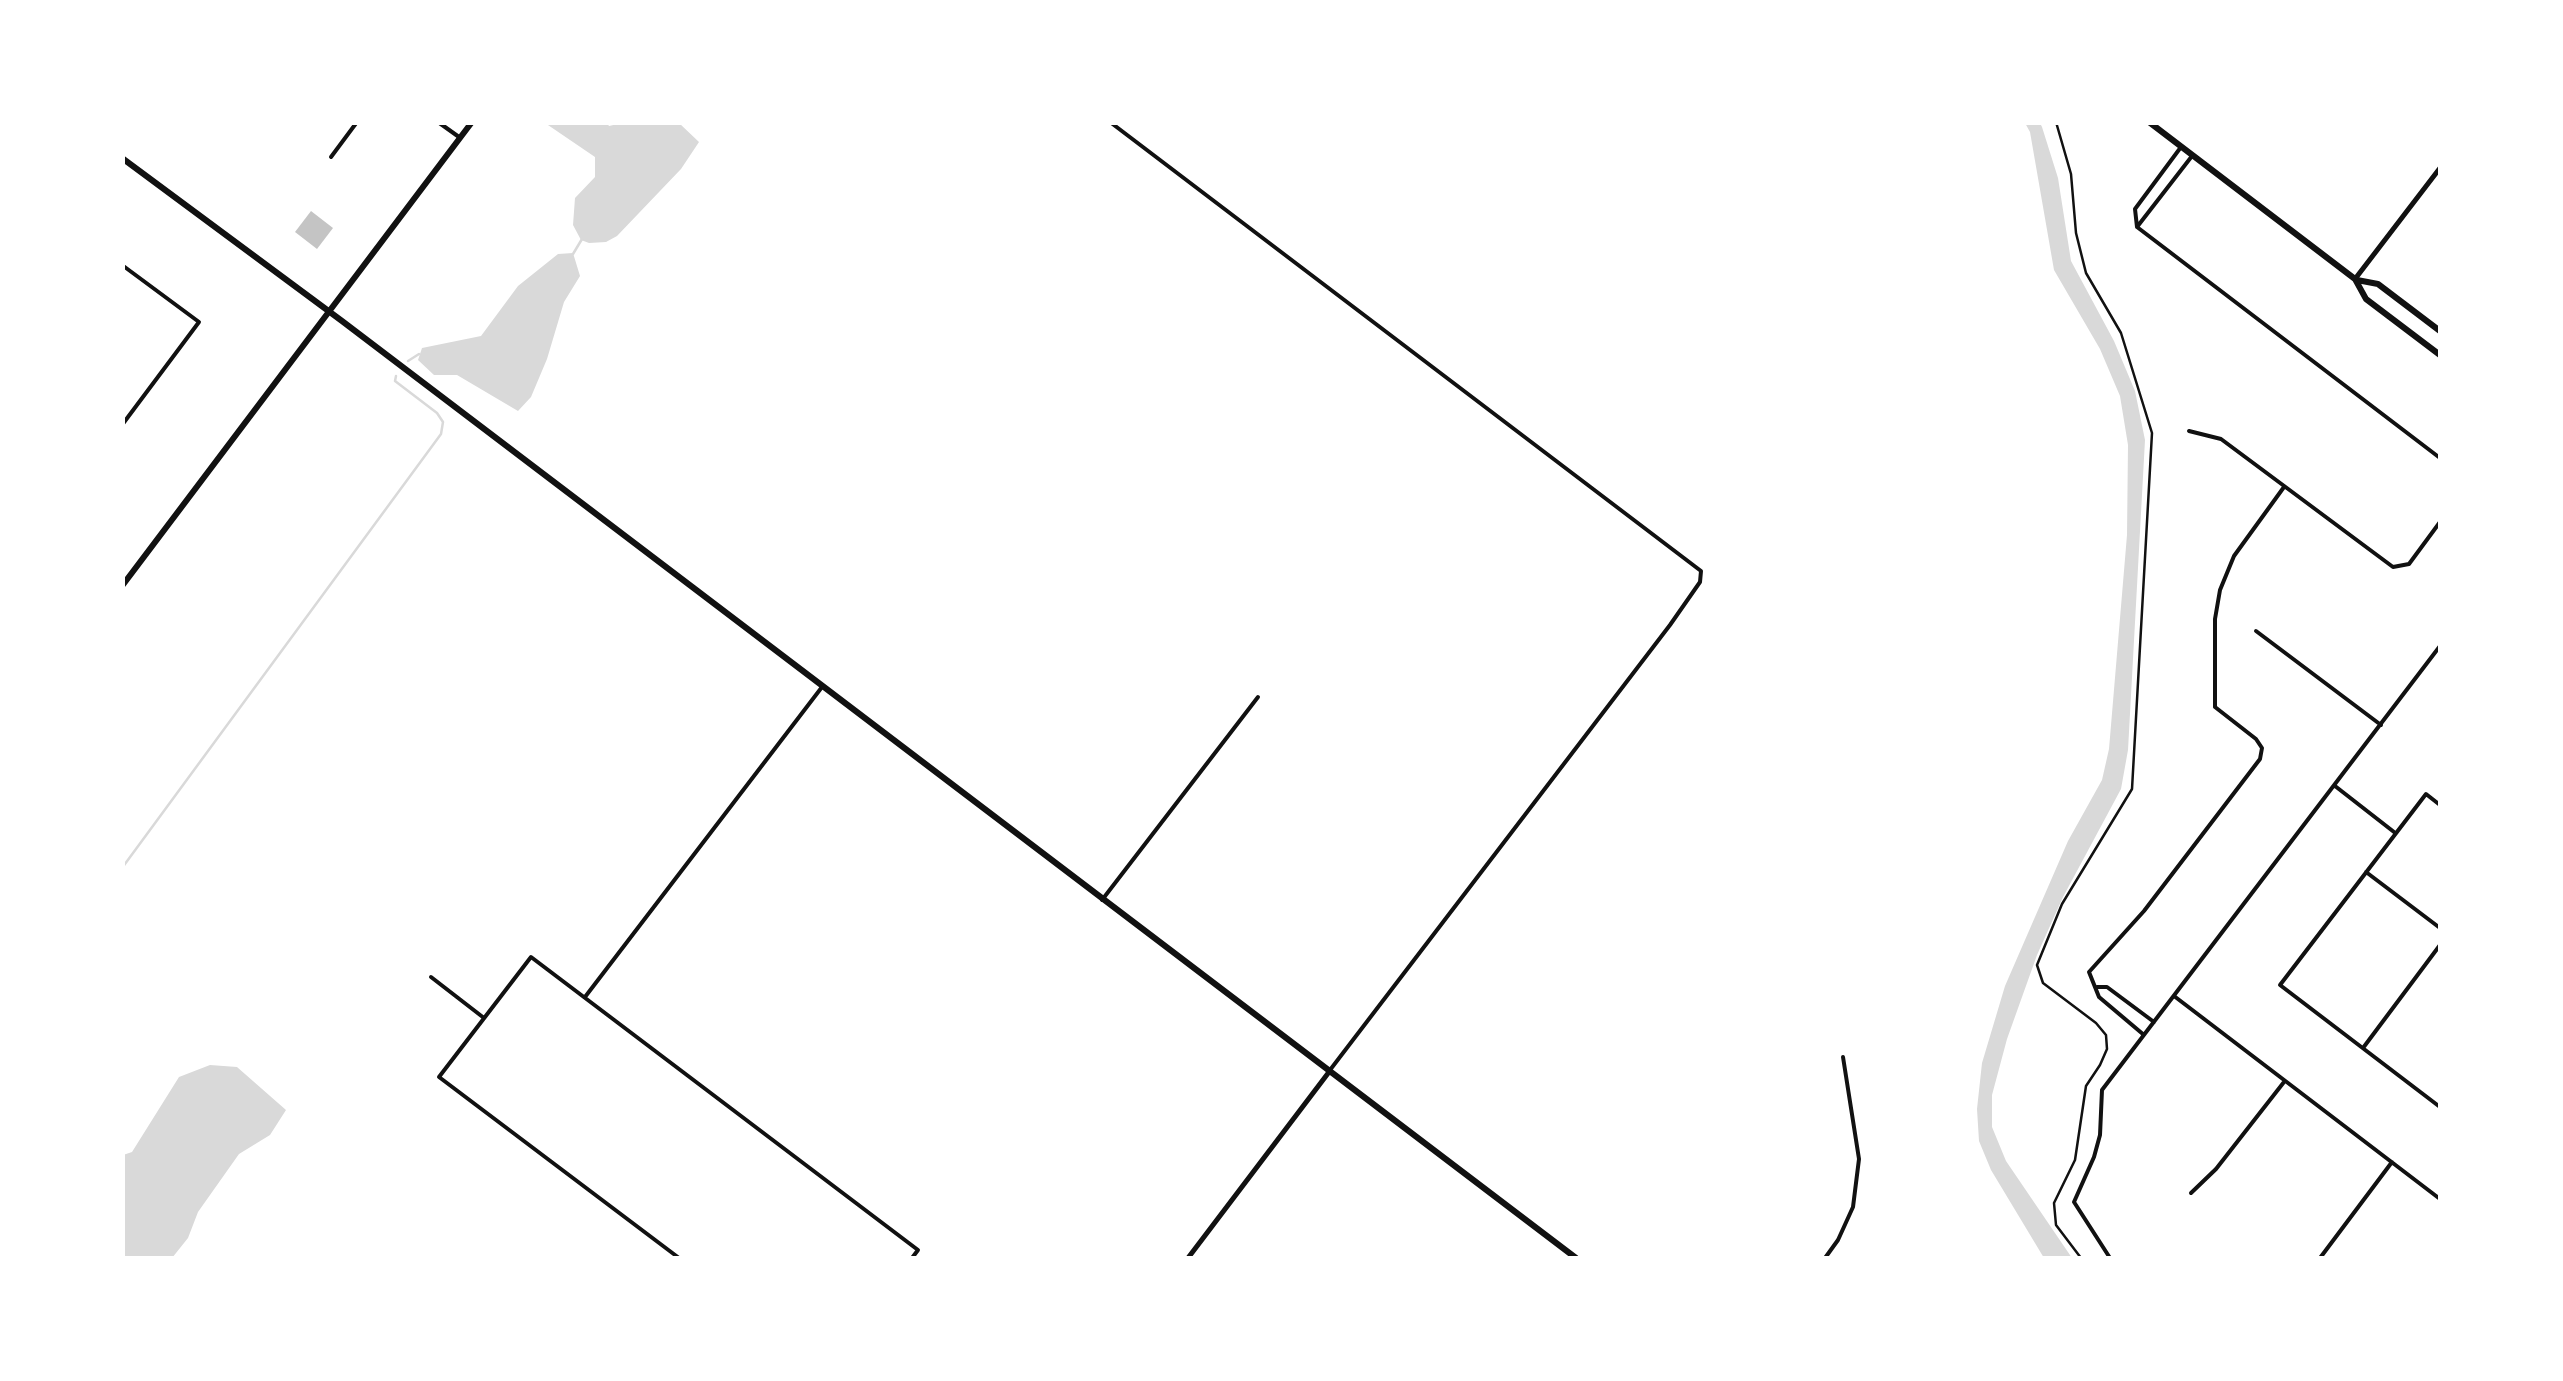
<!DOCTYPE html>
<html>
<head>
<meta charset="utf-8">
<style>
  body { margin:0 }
  #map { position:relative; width:2563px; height:1381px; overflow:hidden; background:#fff; font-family:Spectral,serif }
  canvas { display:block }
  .frame { position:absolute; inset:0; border:125px solid #fff; pointer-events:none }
</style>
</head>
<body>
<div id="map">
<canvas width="2563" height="1381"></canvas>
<div class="frame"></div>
</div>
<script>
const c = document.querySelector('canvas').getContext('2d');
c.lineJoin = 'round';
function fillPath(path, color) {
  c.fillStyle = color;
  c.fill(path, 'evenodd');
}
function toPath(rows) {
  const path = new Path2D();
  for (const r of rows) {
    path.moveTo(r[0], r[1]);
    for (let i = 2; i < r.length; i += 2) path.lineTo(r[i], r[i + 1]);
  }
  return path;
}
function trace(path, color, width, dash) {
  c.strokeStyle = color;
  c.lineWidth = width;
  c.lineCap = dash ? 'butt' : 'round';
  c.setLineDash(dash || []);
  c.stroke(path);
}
fillPath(toPath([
  [545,123,607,123,609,126,622,123,679,123,699,142,681,169,617,236,606,242,589,243,581,240,573,225,575,198,595,177,595,157],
  [2025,123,2040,123,2042,127,2058,178,2071,261,2114,341,2135,391,2145,440,2128,750,2121,789,2063,897,2037,955,2007,1039,1992,1095,1992,1127,2006,1161,2072,1258,2044,1258,1991,1170,1979,1141,1977,1109,1982,1063,2005,986,2068,841,2102,780,2109,749,2127,535,2128,445,2120,396,2100,349,2054,270,2030,132],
  [573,253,580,276,564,302,547,359,531,397,518,411,457,375,434,375,418,360,422,348,481,336,518,286,558,254],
  [210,1065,237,1067,286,1110,270,1135,239,1154,198,1212,188,1238,172,1258,123,1258,123,1155,132,1152,179,1077]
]), '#d9d9d9');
trace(toPath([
  [573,254,582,239],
  [408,361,419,354],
  [122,868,441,434,443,422,437,413,395,381,396,376]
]), '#d9d9d9', 2.5);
fillPath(toPath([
  [311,211,333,228,317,249,295,232]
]), '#c4c4c4');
trace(toPath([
  [2056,122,2071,174,2076,233,2086,273,2121,333,2152,433,2132,789,2062,904,2037,965,2043,983,2096,1023,2106,1035,2107,1049,2100,1065,2086,1086,2075,1160,2054,1203,2056,1225,2081,1258]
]), '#111', 2.5);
trace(toPath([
  [438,122,459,137],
  [1110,122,1701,571,1700,582,1670,625,1330,1070],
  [331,157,357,122],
  [2137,227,2440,458],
  [2137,227,2135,209,2181,147],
  [2137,227,2192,156],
  [122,265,199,322,122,425],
  [2189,431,2221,439,2393,567,2409,564,2440,522],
  [2256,631,2381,725],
  [2335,786,2394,832],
  [2440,805,2426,794,2280,985,2440,1107],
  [2366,872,2440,928],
  [1102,900,1258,697],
  [431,977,484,1018],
  [2097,987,2107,987,2154,1022],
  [2174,996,2440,1199],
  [585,997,822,687],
  [2144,1035,2099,997,2089,972,2144,911,2260,759,2262,748,2256,739,2215,707,2215,619,2220,590,2234,556,2284,487],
  [2363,1048,2440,945],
  [2191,1193,2216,1169,2284,1082],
  [679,1258,439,1077,531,957,918,1250,912,1258],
  [1825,1258,1838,1240,1853,1207,1859,1159,1843,1057],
  [2110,1258,2074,1202,2094,1157,2100,1135,2102,1090,2440,646],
  [2320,1258,2392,1162]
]), '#111', 4);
trace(toPath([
  [2355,279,2440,168],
  [1188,1258,1329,1072]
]), '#111', 5);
trace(toPath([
  [2149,122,2355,279,2366,299,2440,355],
  [122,158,342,321,1576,1258],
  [2357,280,2378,284,2440,331],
  [122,586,472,122]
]), '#111', 6);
</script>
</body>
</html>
